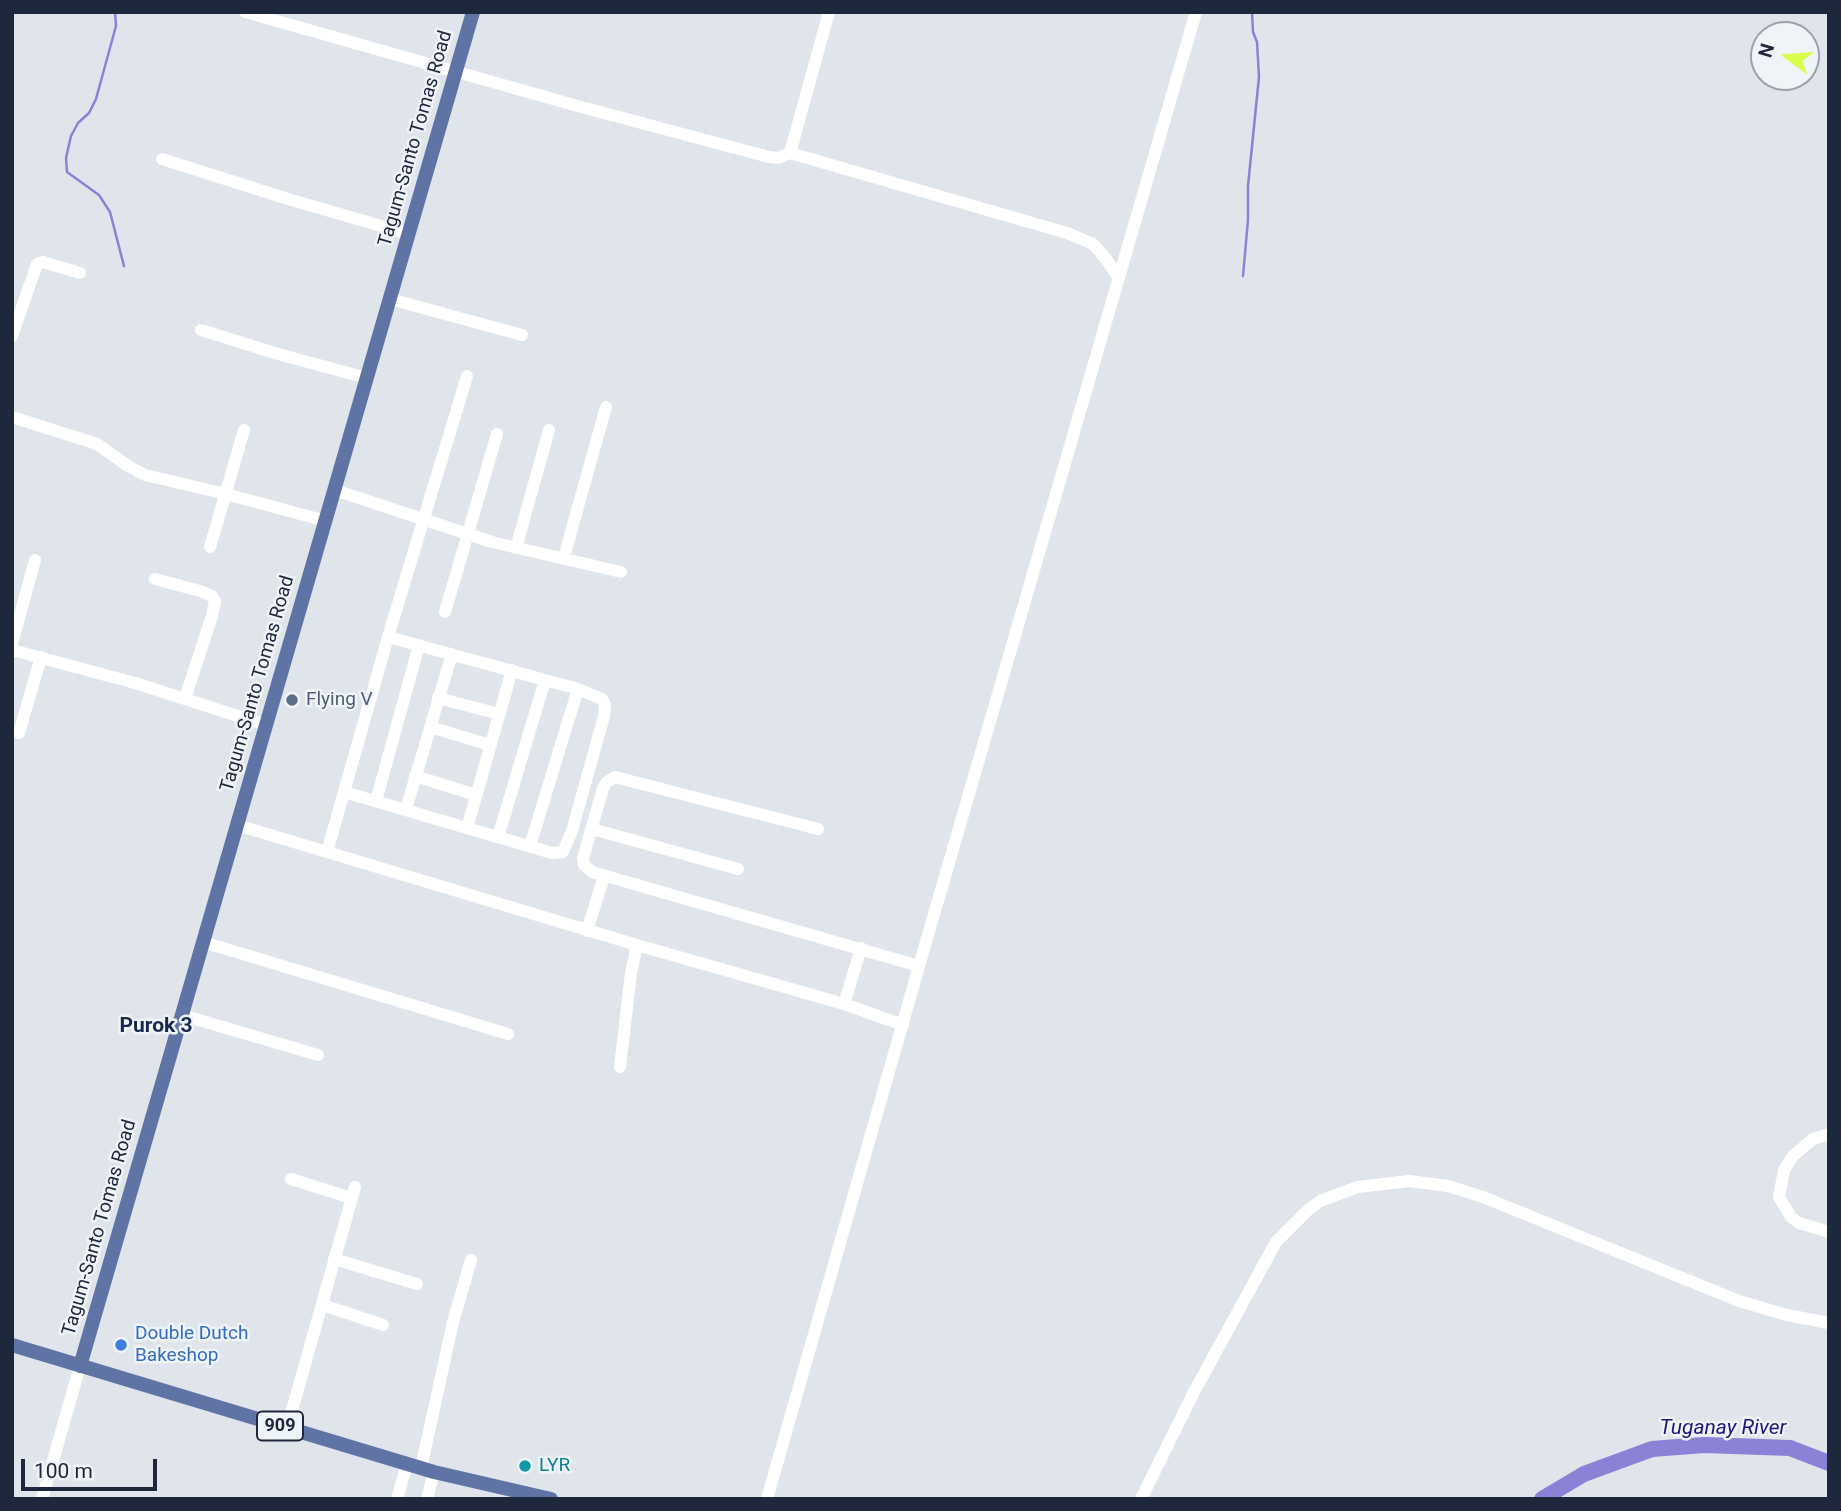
<!DOCTYPE html>
<html>
<head>
<meta charset="utf-8">
<style>
  body { margin:0 }
  #map { position:relative; width:1841px; height:1511px; overflow:hidden; background:#dfe5eb; font-family:Roboto,sans-serif }
  canvas { display:block }
  .frame { position:absolute; inset:0; border:14px solid #1e283d; pointer-events:none }
  .north { position:absolute; left:1750px; top:21px; width:70px; height:70px; box-sizing:border-box; background:#eff4f8; border:2px solid #9ba2ad; border-radius:50%; rotate:286deg; font-size:19px; font-weight:700; line-height:28px; text-align:center; color:#1e283d }
  .north::after { content:''; display:block; margin:auto; width:24px; height:32px; background:#d8fd4b; clip-path:polygon(50% 0,100% 100%,50% 72%,0 100%) }
  .scale { position:absolute; left:21px; top:1459px; width:136px; height:32px; box-sizing:border-box; border:4px solid #1e283d; border-top:0; padding-left:9px; font-size:21px; line-height:24px; white-space:nowrap; color:#1e283d; -webkit-text-stroke:5px #eff4f8; paint-order:stroke }
</style>
</head>
<body>
<div id="map">
<canvas width="1841" height="1511"></canvas>
<div class="frame"></div>
<div class="north">N</div>
<div class="scale">100 m</div>
</div>
<script>
const c = document.querySelector('canvas').getContext('2d');
c.lineJoin = 'round';
function toPath(rows) {
  const path = new Path2D();
  for (const r of rows) {
    path.moveTo(r[0], r[1]);
    for (let i = 2; i < r.length; i += 2) path.lineTo(r[i], r[i + 1]);
  }
  return path;
}
function trace(path, color, width, dash) {
  c.strokeStyle = color;
  c.lineWidth = width;
  c.lineCap = dash ? 'butt' : 'round';
  c.setLineDash(dash || []);
  c.stroke(path);
}
function drawText(font, color, halo, rows, align = 'center') {
  c.font = font + ' Roboto,sans-serif';
  c.lineWidth = 5;
  c.setLineDash([]);
  c.textBaseline = 'middle';
  c.strokeStyle = halo;
  c.fillStyle = color;
  for (const [text, x, y, turn = 0] of rows) {
    c.save();
    c.translate(x, y);
    c.rotate((+turn || 0) * Math.PI / 180);
    c.textAlign = isNaN(turn) ? turn : align;
    if (halo) c.strokeText(text, 0, 0);
    c.fillText(text, 0, 0);
    c.restore();
  }
}
trace(toPath([
  [115,12,116,26,96,99,89,113,78,123,71,136,66,158,67,172,99,195,110,212,124,266],
  [1243,276,1248,220,1248,186,1259,77,1257,42,1253,32,1252,12]
]), '#8b81d6', 2.5);
trace(toPath([
  [1542,1499,1584,1474,1652,1449,1704,1445,1790,1448,1829,1463]
]), '#8b81d6', 16);
trace(toPath([
  [245,12,574,105,769,157,778,158,790,153,1067,233,1093,244,1106,259,1119,278],
  [790,153,829,12],
  [162,159,288,199,409,234],
  [390,299,522,335],
  [201,330,278,354,367,378],
  [12,336,37,264,43,262,80,273],
  [12,417,97,444,128,466,145,475,226,494,326,521],
  [335,490,492,542,621,572],
  [210,547,244,430],
  [516,548,549,430],
  [564,557,606,407],
  [155,579,200,591,212,596,215,601,212,616,185,698],
  [445,612,497,434],
  [12,644,35,560],
  [12,650,135,683,266,725],
  [438,698,499,714],
  [430,727,490,745],
  [19,733,41,657],
  [415,776,476,795],
  [344,792,552,853,563,852,572,831,604,716,605,704,602,699,578,689,388,637],
  [376,801,419,645],
  [406,809,452,654],
  [237,825,637,945,844,1004,903,1025],
  [467,828,512,670],
  [592,829,738,869],
  [818,829,615,777,607,782,603,788,583,858,584,865,592,872,919,966],
  [498,837,545,680],
  [530,846,578,689],
  [327,852,388,637,467,376],
  [587,931,604,876],
  [203,942,508,1034],
  [844,1004,861,948],
  [182,1015,318,1055],
  [620,1067,631,973,637,945],
  [1829,1134,1813,1139,1793,1156,1784,1170,1779,1197,1791,1217,1799,1223,1829,1232],
  [291,1179,351,1198],
  [334,1259,417,1284],
  [323,1305,383,1325],
  [287,1428,355,1187],
  [421,1468,453,1322,471,1260],
  [42,1499,80,1366],
  [397,1499,407,1464],
  [427,1499,434,1472],
  [767,1499,919,966,1196,12],
  [1141,1499,1194,1392,1276,1242,1308,1210,1320,1201,1358,1187,1409,1181,1448,1186,1483,1197,1739,1301,1787,1315,1829,1323]
]), '#fff', 12);
trace(toPath([
  [12,1345,434,1472,551,1499],
  [80,1366,473,12]
]), '#5f74a5', 14);
for (const [x, y, r, color] of [
  [292,700,7,"#5c6f8a"],
  [121,1345,7,"#3f7fe0"],
  [525,1466,7,"#0f9aa8"]
]) {
  const dot = new Path2D();
  dot.arc(x, y, r, 0, 2 * Math.PI);
  c.fillStyle = color;
  c.fill(dot);
  trace(dot, '#eff4f8', 2.5);
}
for (const [x, y, w] of [
  [280,1426,46]
]) {
  const box = new Path2D();
  box.roundRect(x - w / 2, y - 14.5, w, 29, 5);
  c.fillStyle = '#eff4f8';
  c.fill(box);
  trace(box, '#1e283d', 2);
}
drawText('bold 18px', '#1e283d', null, [
  ["909",280,1426]
]);
drawText('19px', '#1e283d', '#eff4f8', [
  ["Tagum-Santo Tomas Road",416,139,-74],
  ["Tagum-Santo Tomas Road",258,684,-74],
  ["Tagum-Santo Tomas Road",100,1228,-74]
]);
drawText('19px', '#4e5e75', '#eff4f8', [
  ["Flying V",306,700]
], 'left');
drawText('19px', '#366cbe', '#eff4f8', [
  ["Double Dutch",135,1334],
  ["Bakeshop",135,1356]
], 'left');
drawText('19px', '#0d838f', '#eff4f8', [
  ["LYR",539,1466]
], 'left');
drawText('bold 21px', '#192850', '#eff4f8', [
  ["Purok 3",156,1027]
]);
drawText('italic 21px', '#22147d', '#eff4f8', [
  ["Tuganay River",1723,1429]
]);
</script>
</body>
</html>
